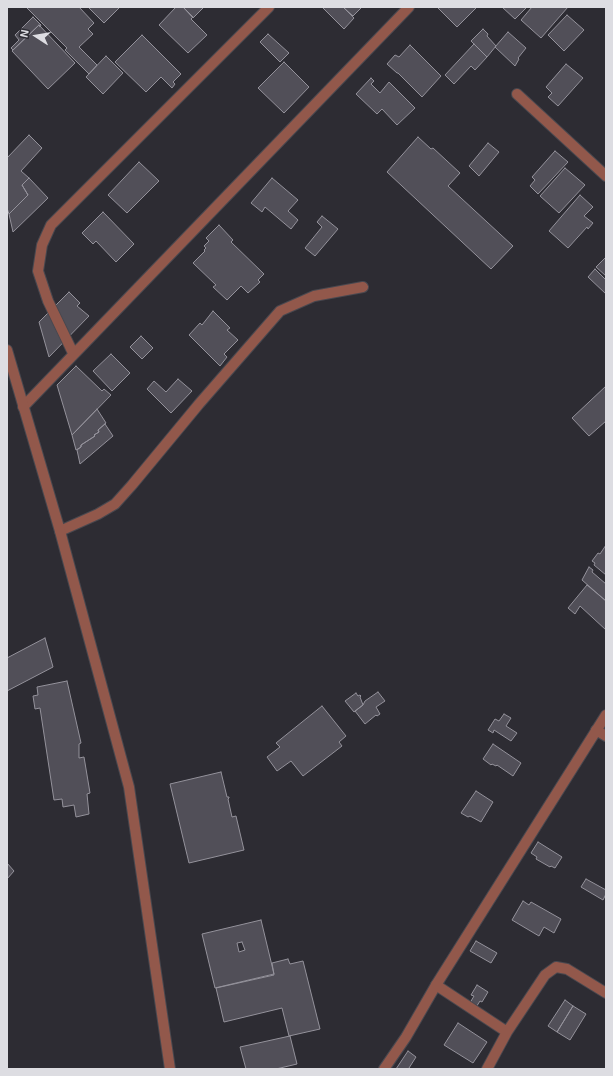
<!DOCTYPE html>
<html>
<head>
<meta charset="utf-8">
<style>
  body { margin:0 }
  #map { position:relative; width:613px; height:1076px; overflow:hidden; background:#2d2c33; font-family:"Exo 2",sans-serif }
  canvas { display:block }
  .frame { position:absolute; inset:0; border:8px solid #dddde2; pointer-events:none }
  .north { position:absolute; left:16px; top:16px; width:40px; height:40px; -webkit-text-stroke:3px #2d2c33; paint-order:stroke; rotate:282deg; font-size:11px; font-weight:700; line-height:16px; text-align:center; color:#dddde2 }
  .north::after { content:''; display:block; margin:auto; width:14px; height:18px; background:#dddde2; clip-path:polygon(50% 0,100% 100%,50% 72%,0 100%) }
</style>
</head>
<body>
<div id="map">
<canvas width="613" height="1076"></canvas>
<div class="frame"></div>
<div class="north">N</div>
</div>
<script>
const c = document.querySelector('canvas').getContext('2d');
c.lineJoin = 'round';
function fillPath(path, color) {
  c.fillStyle = color;
  c.fill(path, 'evenodd');
}
function toPath(rows) {
  const path = new Path2D();
  for (const r of rows) {
    path.moveTo(r[0], r[1]);
    for (let i = 2; i < r.length; i += 2) path.lineTo(r[i], r[i + 1]);
  }
  return path;
}
function trace(path, color, width, dash) {
  c.strokeStyle = color;
  c.lineWidth = width;
  c.lineCap = dash ? 'butt' : 'round';
  c.setLineDash(dash || []);
  c.stroke(path);
}
const building = toPath([
  [26,7,79,7,94,23,88,29,93,34,79,47,97,65,89,74,65,50,67,48,26,7],
  [88,7,120,7,104,23,88,7],
  [176,7,183,7,193,17,191,19,207,35,188,53,159,25,176,7],
  [183,7,204,7,193,18,183,7],
  [324,7,343,7,354,18,344,29,323,8,324,7],
  [343,7,362,7,353,16,343,7],
  [437,7,477,7,457,27,437,7],
  [502,7,527,7,515,19,502,7],
  [532,7,568,7,541,38,521,20,532,7],
  [567,15,584,30,564,51,548,35,567,15],
  [33,17,41,25,40,27,39,25,13,50,11,48,19,40,15,35,33,17],
  [39,25,75,63,48,89,12,51,39,25],
  [483,29,488,34,487,36,496,46,487,57,471,41,483,29],
  [508,32,526,48,518,58,519,59,515,66,495,47,508,32],
  [268,34,289,53,280,62,260,42,268,34],
  [142,35,181,74,173,82,175,84,172,88,161,77,146,92,115,62,142,35],
  [474,44,487,57,475,70,471,66,454,84,445,75,474,44],
  [410,45,441,76,422,97,398,73,397,73,387,64,395,55,399,57,410,45],
  [106,56,123,73,103,94,86,77,106,56],
  [284,62,309,87,284,113,258,88,284,62],
  [566,64,583,78,558,106,548,97,552,93,546,87,566,64],
  [371,78,374,81,371,84,380,93,389,82,415,108,397,125,382,109,377,114,356,94,371,78],
  [29,135,42,148,21,171,29,178,22,185,28,195,9,214,7,208,7,158,29,135],
  [418,137,431,149,433,148,460,173,448,186,513,246,491,269,387,172,418,137],
  [488,143,499,152,479,176,469,166,488,143],
  [555,151,568,162,538,194,530,186,535,180,532,177,555,151],
  [139,162,159,181,127,213,108,195,139,162],
  [565,168,585,185,559,213,540,196,565,168],
  [29,178,48,198,13,232,9,214,28,195,22,185,29,178],
  [272,178,298,200,288,211,298,220,291,229,265,207,262,212,251,203,272,178],
  [580,195,593,207,584,216,593,223,588,229,587,227,568,248,549,231,580,195],
  [103,212,134,244,116,262,96,241,93,244,82,233,103,212],
  [322,216,338,229,315,256,305,248,322,227,317,222,322,216],
  [219,225,233,240,231,242,264,274,258,280,260,282,248,293,241,286,227,300,213,287,216,285,193,263,205,251,204,250,206,248,204,246,209,241,206,238,219,225],
  [606,257,606,276,596,267,606,257],
  [595,269,606,280,606,294,588,277,595,269],
  [69,292,80,303,77,306,89,316,49,357,39,322,69,292],
  [213,311,230,328,227,330,238,340,224,354,227,357,220,366,189,335,200,323,202,325,213,311],
  [141,336,153,348,142,359,130,347,141,336],
  [111,354,130,373,112,391,93,371,111,354],
  [76,366,102,391,104,389,111,395,72,435,57,385,76,366],
  [178,379,192,391,171,413,147,389,154,381,166,392,178,379],
  [606,386,606,421,589,436,572,418,606,386],
  [97,409,106,423,98,430,99,432,94,435,95,436,81,445,81,447,76,450,72,435,97,409],
  [105,424,113,436,80,464,77,450,81,447,81,445,95,436,94,435,99,432,98,430,105,424],
  [606,545,606,575,594,565,595,563,592,561,598,553,600,554,606,545],
  [589,567,593,570,592,572,606,584,606,601,582,580,589,567],
  [587,585,606,601,606,630,580,606,575,614,568,608,587,585],
  [45,638,53,667,7,691,7,658,45,638],
  [67,681,81,743,79,744,79,758,84,757,90,793,87,794,89,814,76,817,74,805,63,807,62,799,54,800,40,708,35,709,33,696,38,695,37,687,67,681],
  [378,692,385,701,376,707,380,714,377,716,376,715,365,724,355,711,363,705,365,701,378,692],
  [356,693,358,696,360,695,361,696,360,697,363,705,354,712,345,701,356,693],
  [322,706,346,736,339,742,342,746,303,776,291,761,277,771,267,757,280,747,276,743,322,706],
  [504,714,511,718,506,726,517,733,511,741,494,730,493,733,488,730,495,719,499,721,504,714],
  [493,744,521,763,513,776,497,765,496,766,492,764,491,765,483,759,493,744],
  [221,772,227,797,229,797,229,798,228,799,232,817,236,816,244,850,189,863,170,784,221,772],
  [476,791,493,802,481,822,470,816,468,817,461,813,476,791],
  [538,842,562,857,555,868,551,866,550,867,536,859,537,857,531,853,538,842],
  [7,863,14,871,7,879,7,863],
  [586,879,606,890,606,894,603,900,581,887,586,879],
  [523,901,529,905,531,902,561,919,554,933,544,927,539,936,512,920,523,901],
  [261,920,274,974,215,988,202,934,261,920],
  [242,942,245,950,239,952,237,943,242,942],
  [476,941,497,953,491,963,470,951,476,941],
  [288,959,290,964,303,961,320,1029,289,1036,282,1008,224,1022,216,988,274,975,272,963,288,959],
  [477,985,488,992,482,1002,480,1001,473,1012,467,1008,474,996,471,995,477,985],
  [565,1000,573,1006,557,1032,548,1026,565,1000],
  [573,1006,586,1014,570,1040,557,1032,573,1006],
  [458,1023,487,1042,473,1063,444,1045,458,1023],
  [290,1036,297,1064,276,1069,246,1069,240,1047,290,1036],
  [408,1051,416,1057,409,1068,411,1069,396,1069,408,1051]
]);
fillPath(building, '#514f58');
trace(building, '#94929b', 1);
const minor = toPath([
  [517,94,606,176],
  [73,353,48,301,38,271,42,245,51,225,269,7],
  [23,407,409,7],
  [60,531,98,514,115,504,132,485,199,404,280,311,314,296,363,287],
  [596,730,606,736],
  [436,985,507,1032],
  [487,1069,507,1032,545,975,556,967,567,969,606,993]
]);
const tertiary = toPath([
  [7,350,60,531,129,787,170,1069],
  [384,1069,406,1037,436,985,606,715]
]);
trace(minor, '#49484f', 12);
trace(tertiary, '#49484f', 12);
trace(minor, '#92584b', 10);
trace(tertiary, '#92584b', 10);
</script>
</body>
</html>
